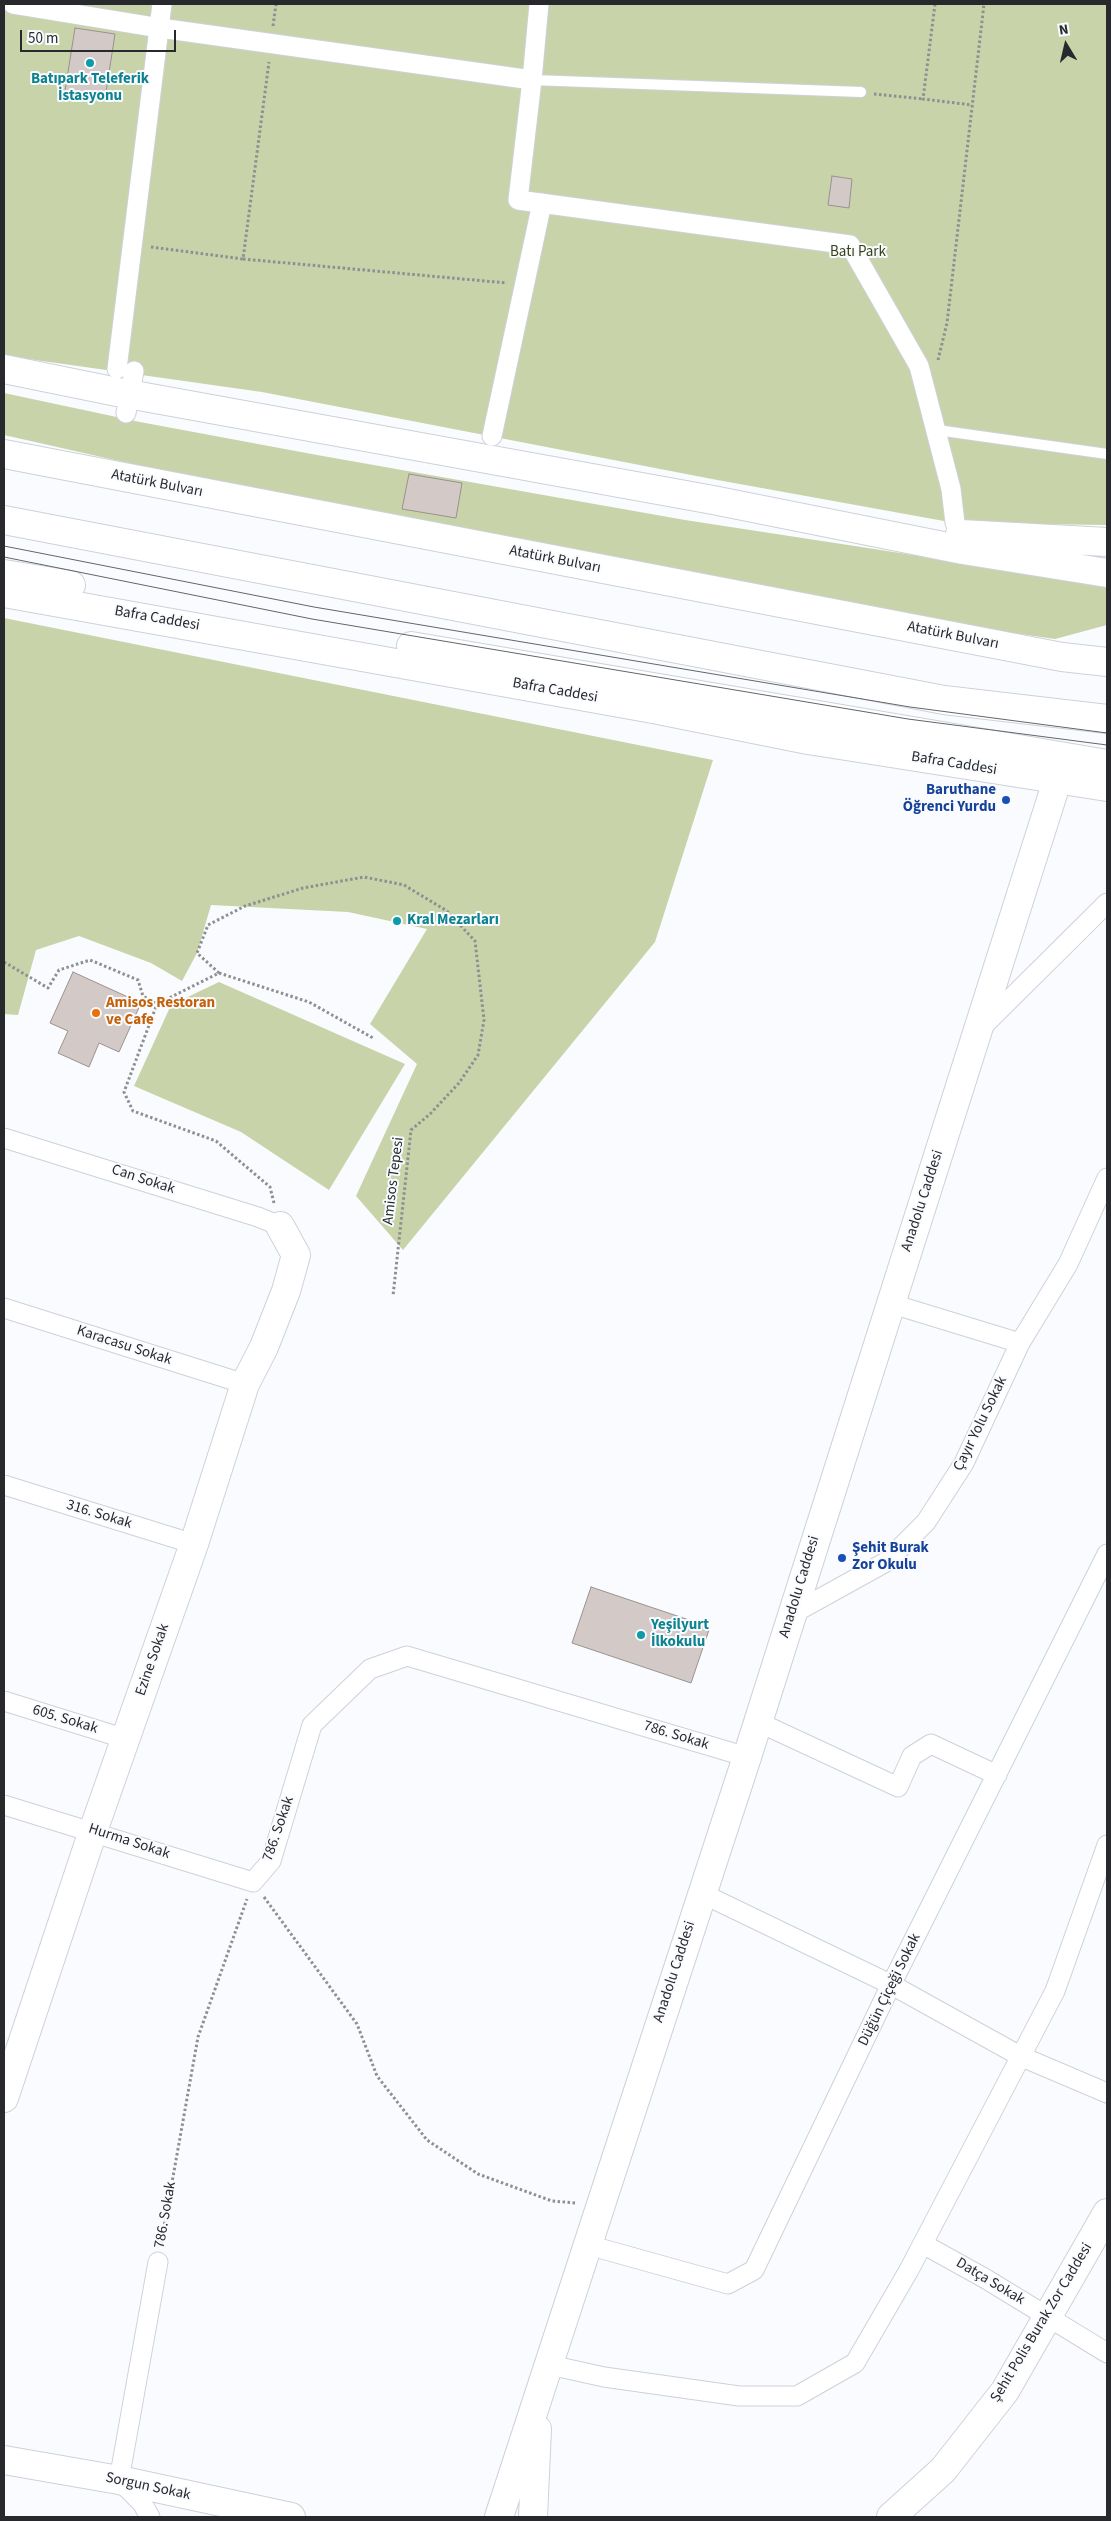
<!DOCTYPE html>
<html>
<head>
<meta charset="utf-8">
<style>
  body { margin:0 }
  #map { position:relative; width:1111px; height:2521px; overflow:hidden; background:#f9fbfe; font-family:"Source Sans 3",sans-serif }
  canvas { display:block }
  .frame { position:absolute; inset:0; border:5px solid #27292c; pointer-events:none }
  .north { position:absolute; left:1041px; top:20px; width:50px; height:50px; -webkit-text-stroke:4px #f9fbfe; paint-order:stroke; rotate:351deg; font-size:14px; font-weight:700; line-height:20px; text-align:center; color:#27292c }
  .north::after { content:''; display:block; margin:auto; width:18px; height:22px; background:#27292c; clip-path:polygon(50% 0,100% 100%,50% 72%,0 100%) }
  .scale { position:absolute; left:20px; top:30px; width:156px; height:22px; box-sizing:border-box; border:2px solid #27292c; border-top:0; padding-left:6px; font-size:15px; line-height:18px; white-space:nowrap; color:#27292c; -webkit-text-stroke:4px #f9fbfe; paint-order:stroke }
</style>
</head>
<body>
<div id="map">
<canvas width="1111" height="2521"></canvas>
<div class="frame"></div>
<div class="north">N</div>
<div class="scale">50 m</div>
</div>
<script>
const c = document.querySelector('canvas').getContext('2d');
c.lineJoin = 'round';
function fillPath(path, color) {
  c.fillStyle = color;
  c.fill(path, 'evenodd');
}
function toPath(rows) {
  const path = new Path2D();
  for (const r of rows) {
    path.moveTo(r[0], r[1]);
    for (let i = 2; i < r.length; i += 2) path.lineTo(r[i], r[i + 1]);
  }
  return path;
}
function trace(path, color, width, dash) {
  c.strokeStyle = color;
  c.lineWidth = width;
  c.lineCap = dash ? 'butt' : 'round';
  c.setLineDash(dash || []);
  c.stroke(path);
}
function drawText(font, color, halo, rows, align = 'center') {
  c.font = font + ' "Source Sans 3",sans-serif';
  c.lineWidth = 4;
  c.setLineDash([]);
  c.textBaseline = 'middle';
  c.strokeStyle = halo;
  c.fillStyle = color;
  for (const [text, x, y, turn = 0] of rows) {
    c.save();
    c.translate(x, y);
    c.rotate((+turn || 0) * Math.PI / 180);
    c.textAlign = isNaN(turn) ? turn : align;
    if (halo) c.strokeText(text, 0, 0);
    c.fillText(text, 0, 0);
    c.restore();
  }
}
fillPath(toPath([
  [4,4,1107,4,1107,525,955,523,712,479,262,392,7,356,4,355],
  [4,393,140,422,317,455,685,520,1050,576,1107,587,1107,625,1055,639,660,583,4,435],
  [4,618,713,760,655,942,403,1250,356,1196,417,1064,370,1024,427,929,348,912,211,905,197,953,182,981,151,963,79,936,36,950,18,1015,4,1014],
  [219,982,405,1064,329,1190,241,1132,134,1086,171,1005]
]), '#c8d3a9');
const building = toPath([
  [75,28,115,34,105,98,65,91,75,28],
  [832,176,852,179,849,208,828,205,832,176],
  [409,474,462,483,456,518,402,509,409,474],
  [73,972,141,1003,119,1052,99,1043,89,1067,58,1053,68,1031,50,1023,73,972],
  [591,1587,710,1627,691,1683,572,1643,591,1587]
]);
fillPath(building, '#d3cac7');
trace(building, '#9a928f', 1);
const lane = toPath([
  [532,80,861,92],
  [937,430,1107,454]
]);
const street = toPath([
  [13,4,160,28,532,80,518,200,850,245,919,366,951,489,955,523],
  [532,80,539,4],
  [117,369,162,4],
  [126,413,134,371],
  [492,436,542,203],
  [981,1028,1107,903],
  [4,1138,258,1217,280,1226],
  [889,1303,1020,1343],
  [4,1308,245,1384],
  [4,1485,194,1544],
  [792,1614,886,1562,926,1522,964,1463,1020,1343,1068,1264,1107,1178],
  [4,1701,126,1739],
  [758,1722,898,1787,912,1756,931,1744,997,1775],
  [4,1805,253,1882,271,1861,312,1725,370,1669,407,1656,747,1757],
  [701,1893,892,1985,1020,2056,1107,2093],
  [923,2244,986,2279,1107,2353],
  [588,2245,728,2284,754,2270,886,1995,1107,1554],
  [550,2365,604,2377,739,2396,797,2396,855,2363,909,2270,1055,1991,1107,1845],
  [150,2517,142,2503,119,2480,158,2262]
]);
const secondary = toPath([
  [4,369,117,392,713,500,963,550,1107,573],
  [960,534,1107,542],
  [4,2098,93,1831,194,1544,245,1384,264,1347,286,1291,296,1255,280,1226],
  [4,2460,119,2480,291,2517],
  [499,2517,747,1757,1057,781],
  [533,2517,537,2429],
  [891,2517,943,2470,1005,2391,1107,2213]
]);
const primary = toPath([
  [4,454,1062,657,1107,662],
  [4,520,944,700,1107,719],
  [4,574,71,585],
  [4,593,653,709,808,740,1107,787],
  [411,646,1107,764]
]);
trace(lane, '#cdd2d9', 12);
trace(street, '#cdd2d9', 21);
trace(secondary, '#cdd2d9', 30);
trace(primary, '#cdd2d9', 30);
trace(toPath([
  [935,4,923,99,972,105],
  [273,26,276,4],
  [874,94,923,99],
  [151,247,243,259,269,62],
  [243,259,507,283],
  [938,360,947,323,984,4],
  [4,962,48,988,59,970,90,960,138,980,143,996,157,1004],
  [219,973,197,953,208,925,245,906,303,888,364,877,404,885,447,911,475,941,484,1020,478,1055,459,1083,430,1114,411,1130,393,1296],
  [274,1203,270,1187,216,1141,133,1111,124,1092,157,1004,219,973,309,1002,373,1038],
  [264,1897,357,2024,377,2076,427,2140,478,2174,552,2201,576,2203],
  [161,2244,198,2037,247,1899]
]), '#8d8f92', 3, [2.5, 2.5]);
trace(lane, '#fff', 10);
trace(street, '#fff', 19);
trace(secondary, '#fff', 28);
trace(primary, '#fff', 28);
trace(toPath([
  [4,546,314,607,910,707,1107,733],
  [4,557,312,619,908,719,1107,745]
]), '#636568', 1);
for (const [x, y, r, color] of [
  [90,63,5,"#0f9aa8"],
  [1006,800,5,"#1a4fb4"],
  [397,921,5,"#0f9aa8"],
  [96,1013,5,"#e8710a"],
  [842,1558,5,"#1a4fb4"],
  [641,1635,5,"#0f9aa8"]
]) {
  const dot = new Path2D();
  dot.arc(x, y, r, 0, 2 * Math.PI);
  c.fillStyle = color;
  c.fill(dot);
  trace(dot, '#f9fbfe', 2);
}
drawText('bold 15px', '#0d838f', '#f9fbfe', [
  ["Batıpark Teleferik",90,80,"center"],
  ["İstasyonu",90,97,"center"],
  ["Kral Mezarları",407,921],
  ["Yeşilyurt",651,1626],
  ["İlkokulu",651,1643]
], 'left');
drawText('15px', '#384016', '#f9fbfe', [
  ["Batı Park",858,253]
]);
drawText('15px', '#27292c', '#f9fbfe', [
  ["Atatürk Bulvarı",157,484,11],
  ["Atatürk Bulvarı",555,560,11],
  ["Bafra Caddesi",157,619,10],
  ["Atatürk Bulvarı",953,636,11],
  ["Bafra Caddesi",555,691,10],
  ["Bafra Caddesi",954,764,9],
  ["Can Sokak",143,1180,18],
  ["Amisos Tepesi",394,1181,-83],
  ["Anadolu Caddesi",923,1201,-72],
  ["Karacasu Sokak",124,1346,18],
  ["Çayır Yolu Sokak",981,1424,-64],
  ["316. Sokak",99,1515,17],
  ["Anadolu Caddesi",800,1587,-73],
  ["Ezine Sokak",153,1660,-71],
  ["605. Sokak",65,1720,17],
  ["786. Sokak",676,1736,17],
  ["786. Sokak",279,1829,-71],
  ["Hurma Sokak",129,1842,18],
  ["Anadolu Caddesi",675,1972,-72],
  ["Düğün Çiçeği Sokak",890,1990,-64],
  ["786. Sokak",166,2215,-80],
  ["Datça Sokak",990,2282,31],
  ["Şehit Polis Burak Zor Caddesi",1042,2323,-59],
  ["Sorgun Sokak",148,2487,12]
]);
drawText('bold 15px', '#164399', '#f9fbfe', [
  ["Baruthane",996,791],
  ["Öğrenci Yurdu",996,808],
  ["Şehit Burak",852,1549,"left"],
  ["Zor Okulu",852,1566,"left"]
], 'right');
drawText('bold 15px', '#c56008', '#f9fbfe', [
  ["Amisos Restoran",106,1004],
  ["ve Cafe",106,1021]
], 'left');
</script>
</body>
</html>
